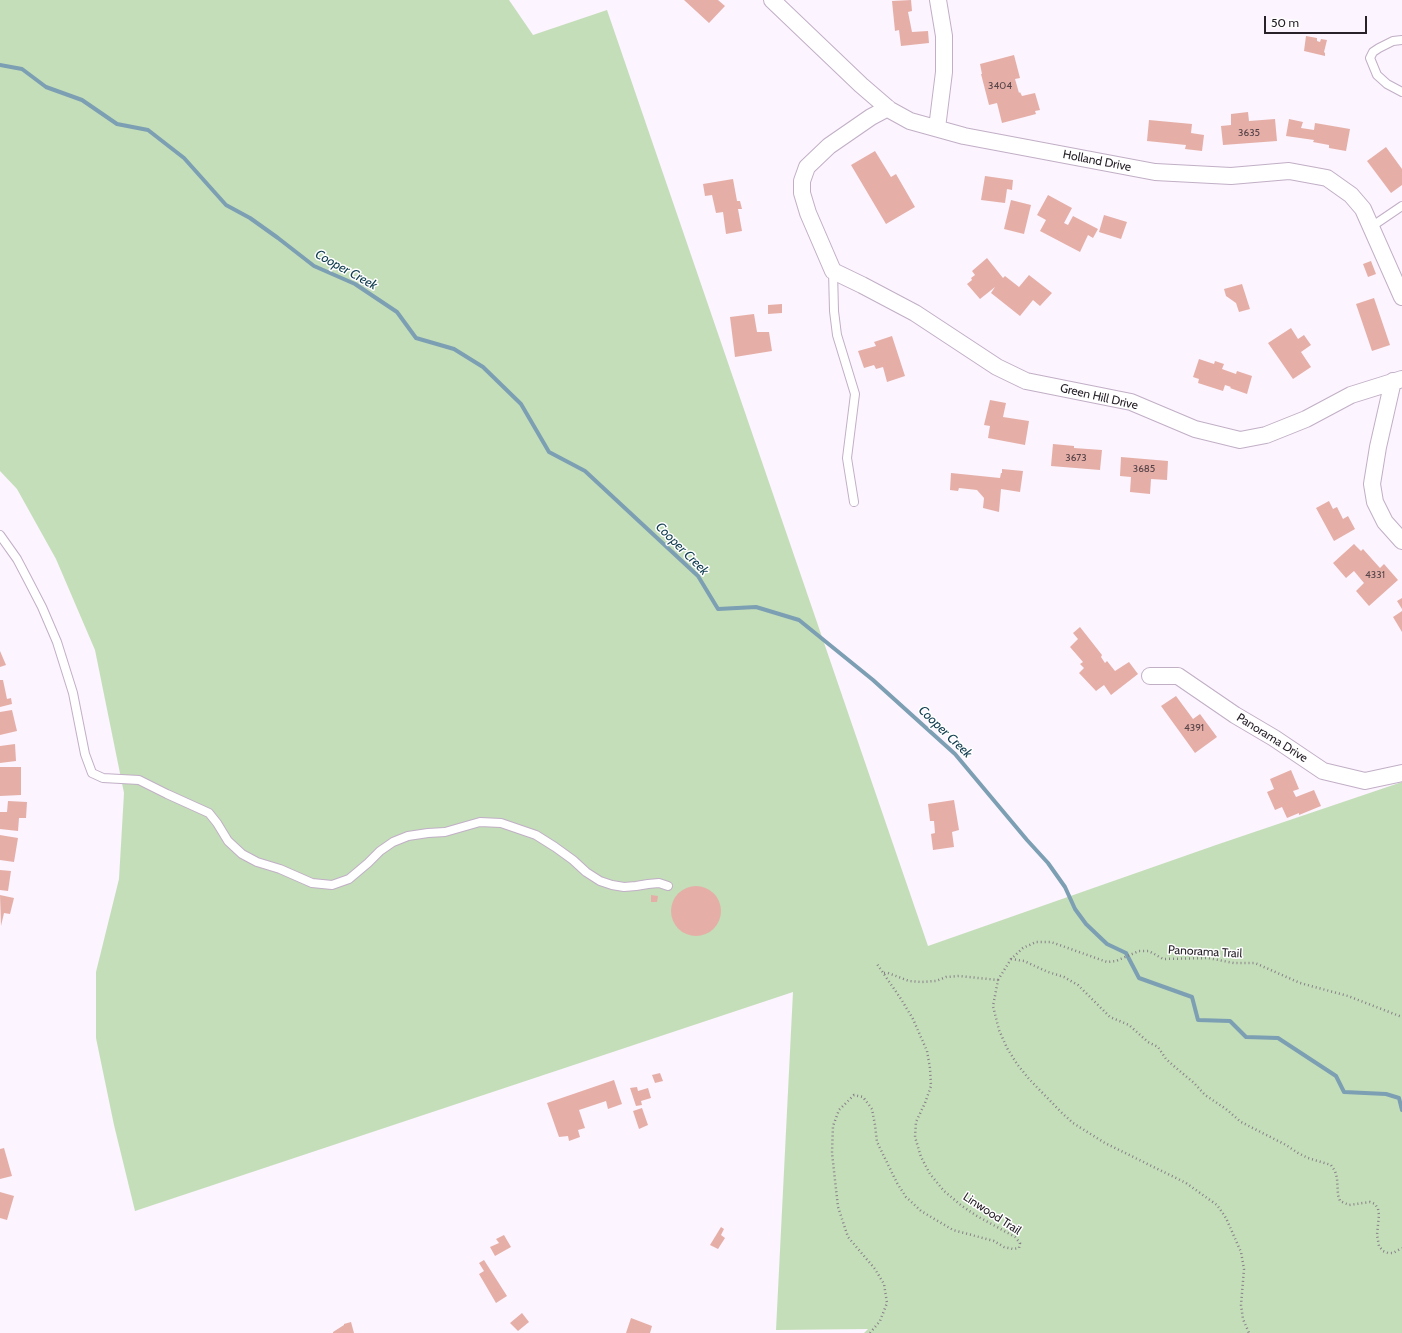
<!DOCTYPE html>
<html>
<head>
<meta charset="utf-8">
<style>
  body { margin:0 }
  #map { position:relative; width:1402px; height:1333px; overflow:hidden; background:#fcf4fe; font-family:Cabin,sans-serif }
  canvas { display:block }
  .scale { position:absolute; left:1264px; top:16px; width:103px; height:18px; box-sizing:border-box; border:2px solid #282129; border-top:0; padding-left:5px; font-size:12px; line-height:14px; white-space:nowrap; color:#282129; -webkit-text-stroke:3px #fff; paint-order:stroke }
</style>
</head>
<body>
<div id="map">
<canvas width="1402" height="1333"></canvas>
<div class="scale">50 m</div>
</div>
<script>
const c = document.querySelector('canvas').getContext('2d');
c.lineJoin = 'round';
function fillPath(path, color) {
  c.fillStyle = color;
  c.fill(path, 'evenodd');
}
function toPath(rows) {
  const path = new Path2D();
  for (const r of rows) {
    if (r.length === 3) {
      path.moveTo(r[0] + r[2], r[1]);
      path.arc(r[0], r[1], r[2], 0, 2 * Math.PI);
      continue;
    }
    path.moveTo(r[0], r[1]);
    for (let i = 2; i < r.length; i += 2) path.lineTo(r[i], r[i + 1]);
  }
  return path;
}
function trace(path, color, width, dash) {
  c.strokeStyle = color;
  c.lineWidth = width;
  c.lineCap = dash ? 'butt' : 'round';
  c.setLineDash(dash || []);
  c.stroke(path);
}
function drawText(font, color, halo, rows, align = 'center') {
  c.font = font + ' Cabin,sans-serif';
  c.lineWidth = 3;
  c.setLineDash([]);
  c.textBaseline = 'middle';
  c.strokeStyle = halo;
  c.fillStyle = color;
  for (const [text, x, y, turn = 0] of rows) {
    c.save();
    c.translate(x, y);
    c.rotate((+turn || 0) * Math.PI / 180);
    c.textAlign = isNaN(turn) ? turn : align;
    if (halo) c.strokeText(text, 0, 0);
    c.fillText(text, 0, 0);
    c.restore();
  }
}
fillPath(toPath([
  [0,0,509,0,533,35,607,10,928,946,1216,845,1402,782,1402,1333,864,1333,868,1329,776,1330,793,992,135,1211,114,1125,96,1038,96,972,119,879,124,793,95,650,56,559,17,489,0,471]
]), '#c4deb9');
trace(toPath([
  [0,65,22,69,46,87,82,100,117,124,148,130,184,158,226,205,250,218,278,238,314,266,355,284,397,312,416,338,454,349,483,367,521,404,549,452,585,471,698,576,718,609,756,607,799,620,873,680,955,754,1027,840,1048,863,1065,887,1075,909,1086,924,1107,944,1126,953,1139,978,1192,997,1198,1020,1230,1021,1246,1037,1278,1038,1336,1076,1344,1092,1386,1094,1399,1098,1402,1110]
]), '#7c9fb3', 4);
fillPath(toPath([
  [684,0,718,0,725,6,709,23],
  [911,0,912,11,908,12,912,32,928,31,929,43,901,46,899,30,895,31,892,1],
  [1306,36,1317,38,1317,41,1320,42,1321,39,1327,40,1324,52,1325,53,1325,56,1304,51],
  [1014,55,1020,78,1015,79,1019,93,1020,92,1022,96,1035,93,1040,110,1035,111,1036,114,1002,123,997,103,989,105,981,74,982,74,980,64],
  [1248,112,1249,121,1275,119,1277,141,1223,145,1221,126,1231,125,1231,114],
  [1289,119,1303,122,1301,128,1314,130,1315,123,1350,129,1346,151,1329,148,1329,145,1313,142,1314,140,1286,136],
  [1149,120,1192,124,1191,133,1204,135,1202,151,1185,149,1186,145,1147,141],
  [1386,147,1402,169,1402,185,1391,193,1367,161],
  [875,151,891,177,896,174,915,207,886,224,851,165],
  [985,176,1013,180,1012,190,1007,189,1005,203,981,200],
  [733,179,737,201,740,201,742,209,738,209,742,231,726,234,723,212,716,213,712,195,705,196,703,184],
  [1048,195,1072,208,1064,223,1068,225,1073,216,1098,229,1093,238,1088,235,1080,252,1040,231,1046,220,1037,215],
  [1011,200,1031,205,1024,234,1004,229],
  [1104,215,1127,222,1121,239,1099,232],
  [987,258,1003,278,1005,276,1019,287,1029,275,1052,293,1040,306,1033,300,1020,316,991,293,995,287,980,299,967,284,972,280,971,278,975,275,972,271],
  [1371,261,1376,274,1368,277,1363,264],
  [1242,284,1250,309,1239,312,1236,303,1226,296,1224,289],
  [1374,298,1390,345,1372,351,1356,304],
  [782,304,782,313,768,314,768,305],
  [754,314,757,332,769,332,772,351,735,357,730,317],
  [1291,328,1298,339,1304,335,1311,345,1301,352,1311,367,1293,379,1268,343],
  [892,336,905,376,887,382,883,367,876,369,874,365,864,368,858,351,876,346,874,342],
  [1199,359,1214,364,1215,361,1224,364,1222,369,1236,374,1237,371,1252,376,1247,394,1230,388,1231,387,1225,385,1223,391,1198,383,1199,379,1193,377],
  [990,400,1006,403,1003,417,1029,421,1025,445,988,438,990,426,984,425],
  [1053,444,1074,446,1074,448,1102,450,1100,470,1051,466],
  [1121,457,1168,461,1167,480,1151,479,1150,494,1130,492,1131,477,1120,476],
  [1002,469,1023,471,1020,492,1001,489,999,512,983,508,984,498,977,490,959,488,958,491,950,490,951,473,1000,478,1001,473,1002,473],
  [1329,501,1333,509,1337,507,1343,519,1348,516,1355,529,1334,541,1316,508],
  [1354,544,1361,551,1363,549,1380,568,1384,564,1398,580,1369,606,1356,591,1364,583,1354,571,1346,578,1333,563],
  [1402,598,1402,609,1397,601],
  [1402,611,1402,632,1393,617],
  [1080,627,1102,655,1101,657,1105,663,1107,661,1115,671,1129,662,1138,674,1111,695,1104,685,1096,691,1079,673,1084,668,1080,664,1083,662,1070,647,1078,639,1073,633],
  [0,651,6,665,0,667],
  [0,680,3,680,7,699,11,698,12,704,0,707],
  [1176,696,1193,719,1200,714,1217,737,1195,753,1161,706],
  [12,710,17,731,0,735,0,712],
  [15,744,16,761,0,763,0,746],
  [0,767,21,767,21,795,0,796],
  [1291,770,1299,789,1293,791,1296,797,1314,790,1321,806,1299,815,1299,813,1287,818,1282,807,1275,810,1267,792,1274,789,1270,779],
  [954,800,959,830,952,832,954,847,933,850,931,834,935,833,934,821,930,821,928,804],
  [8,801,27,802,26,818,19,818,18,831,0,829,0,812,7,812],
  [0,835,18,838,14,862,0,860],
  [0,870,11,871,8,891,0,890],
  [696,911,25],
  [0,895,14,898,10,914,4,913,1,926],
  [651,895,658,896,657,902,651,902],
  [660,1073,663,1081,655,1083,652,1075],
  [614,1080,622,1104,608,1109,606,1101,579,1110,585,1128,578,1130,580,1137,569,1141,568,1136,559,1137,547,1103],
  [637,1087,638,1091,648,1088,651,1098,641,1101,642,1105,636,1106,630,1088],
  [642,1108,648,1125,639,1129,633,1111],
  [4,1148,12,1176,0,1179,0,1149],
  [0,1192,14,1196,7,1220,0,1218],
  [721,1227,724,1229,721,1235,725,1238,718,1249,710,1245],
  [504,1235,511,1247,495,1256,490,1247,499,1243,496,1239],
  [484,1260,507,1296,496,1303,479,1274,484,1271,479,1263],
  [522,1313,529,1322,518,1331,510,1323],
  [631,1318,652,1326,650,1333,626,1333],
  [351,1322,354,1333,333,1333,333,1332,344,1325,344,1324]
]), '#e5afa8');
const lane = toPath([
  [1402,40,1393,41,1379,48,1373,52,1370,58,1377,75,1387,84,1402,92],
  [1371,227,1402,206],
  [833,271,834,311,837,335,855,394,847,458,854,502],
  [0,535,17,559,27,578,42,607,57,642,73,693,85,754,92,773,103,778,139,780,167,794,209,813,217,823,228,841,242,854,257,862,280,869,312,883,332,885,349,879,368,863,380,851,393,842,408,836,428,833,445,832,480,822,501,823,536,835,555,847,573,860,586,872,600,881,612,885,624,887,636,886,648,884,659,883,668,886]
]);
const street = toPath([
  [772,0,861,85,890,110,910,121,964,136,1155,172,1231,176,1289,171,1327,178,1351,195,1363,209,1402,297],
  [888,108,871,117,829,146,807,167,802,181,802,193,808,213,833,271,862,285,915,313,997,367,1026,381,1131,402,1195,429,1240,440,1266,435,1306,419,1351,395,1402,379],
  [937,128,944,72,944,36,938,0],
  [1393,381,1378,447,1372,484,1375,502,1385,522,1402,541],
  [1150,676,1178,676,1235,715,1274,738,1323,771,1365,781,1402,773]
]);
trace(lane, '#c1afc6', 10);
trace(street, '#c1afc6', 18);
trace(toPath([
  [1011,959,1024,961,1048,972,1064,977,1078,985,1110,1017,1129,1025,1148,1042,1158,1047,1166,1059,1175,1067,1194,1083,1205,1095,1226,1109,1241,1122,1286,1145,1298,1153,1308,1158,1331,1165,1335,1171,1337,1178,1338,1195,1340,1201,1349,1205,1370,1202,1375,1204,1378,1209,1379,1215,1377,1235,1379,1246,1383,1251,1388,1253,1393,1253,1402,1248],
  [884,973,888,973,909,981,921,982,936,981,946,977,959,976,998,980,993,1006,999,1030,1007,1048,1017,1064,1029,1079,1062,1113,1073,1123,1105,1143,1186,1183,1217,1205,1226,1218,1241,1252,1244,1269,1241,1305,1243,1319,1249,1333],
  [998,980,1011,959,1023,948,1036,942,1051,942,1107,962,1116,961,1139,951,1149,951,1163,959,1208,958,1234,963,1255,963,1300,983,1348,996,1402,1017],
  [870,1333,880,1321,887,1303,884,1284,875,1269,848,1237,838,1207,832,1153,833,1126,839,1110,854,1095,863,1097,872,1109,875,1125,877,1142,897,1183,906,1197,921,1211,953,1230,994,1241,1004,1247,1013,1249,1019,1248,1020,1243,1015,1237,977,1216,962,1206,944,1191,930,1174,921,1157,915,1137,916,1122,925,1103,931,1086,930,1068,927,1051,913,1019,901,999,877,964]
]), '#888089', 2.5, [1, 3]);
trace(lane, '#fff', 8);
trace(street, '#fff', 16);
drawText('10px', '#574449', null, [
  ["3404",1000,86],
  ["3635",1249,133],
  ["3673",1076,458],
  ["3685",1144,469],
  ["4331",1375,575],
  ["4391",1194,728]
]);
drawText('12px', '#282129', '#fff', [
  ["Holland Drive",1097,161,11],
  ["Green Hill Drive",1099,397,13],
  ["Panorama Drive",1272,738,32],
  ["Panorama Trail",1205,952,3],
  ["Linwood Trail",992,1214,33]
]);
drawText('italic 13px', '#103d4f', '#fff', [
  ["Cooper Creek",346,270,29],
  ["Cooper Creek",682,549,45],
  ["Cooper Creek",945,732,44]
]);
</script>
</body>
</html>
